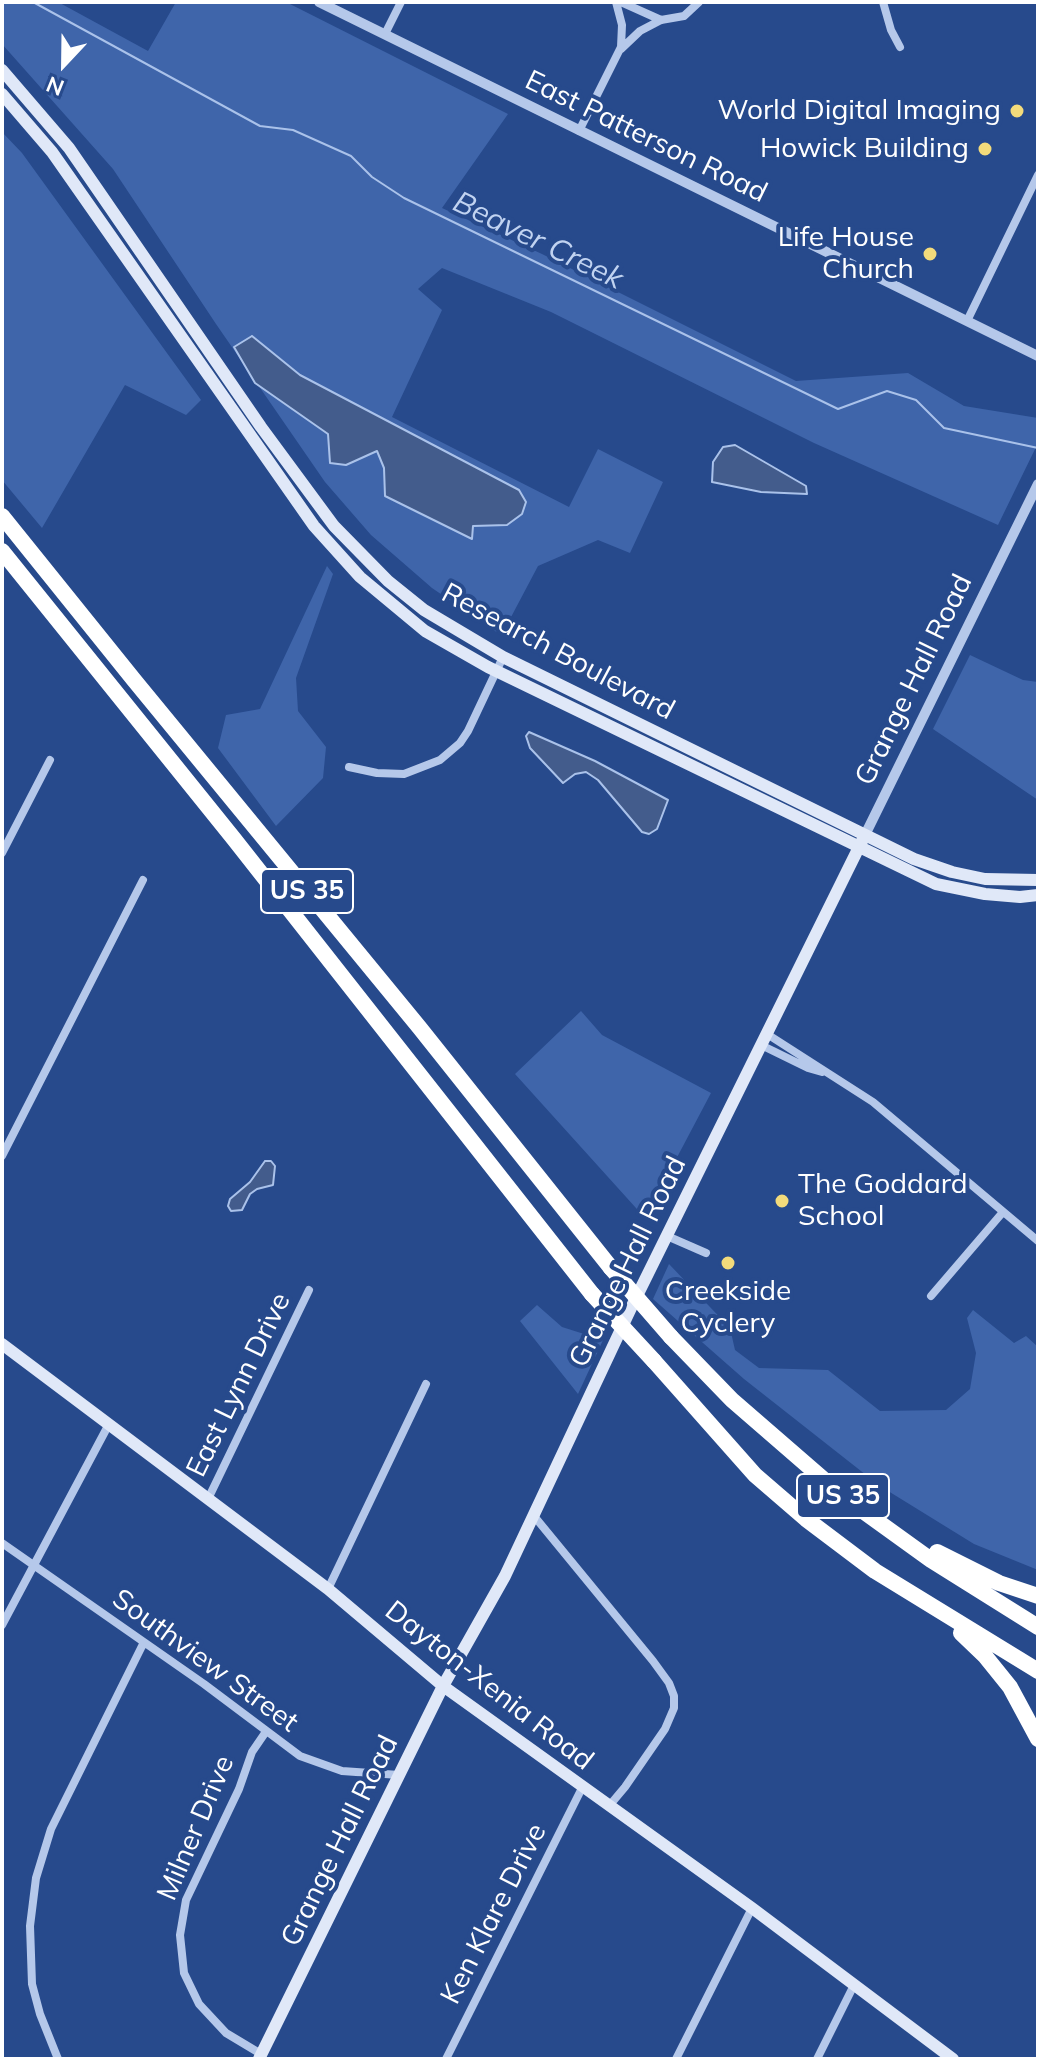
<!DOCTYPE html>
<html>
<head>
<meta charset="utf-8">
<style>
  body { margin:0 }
  #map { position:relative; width:1040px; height:2061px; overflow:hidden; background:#274a8c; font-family:Mulish,sans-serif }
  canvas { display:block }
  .frame { position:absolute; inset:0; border:4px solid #fff; pointer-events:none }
  .north { position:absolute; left:24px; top:24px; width:80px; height:80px; -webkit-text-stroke:6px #274a8c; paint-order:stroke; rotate:202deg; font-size:22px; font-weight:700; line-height:32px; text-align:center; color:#fff }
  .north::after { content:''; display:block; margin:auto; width:28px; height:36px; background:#fff; clip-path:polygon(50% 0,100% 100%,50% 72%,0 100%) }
</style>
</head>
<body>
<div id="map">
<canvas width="1040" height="2061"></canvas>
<div class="frame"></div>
<div class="north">N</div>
</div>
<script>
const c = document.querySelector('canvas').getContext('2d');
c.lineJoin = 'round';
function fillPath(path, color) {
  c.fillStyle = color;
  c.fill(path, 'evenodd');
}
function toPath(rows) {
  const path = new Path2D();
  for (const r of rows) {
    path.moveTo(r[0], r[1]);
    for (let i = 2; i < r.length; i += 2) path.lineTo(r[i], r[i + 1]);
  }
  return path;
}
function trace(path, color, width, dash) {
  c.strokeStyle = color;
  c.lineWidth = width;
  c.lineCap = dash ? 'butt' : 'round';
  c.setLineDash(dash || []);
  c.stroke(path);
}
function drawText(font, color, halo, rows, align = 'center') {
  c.font = font + ' Mulish,sans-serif';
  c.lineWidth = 8;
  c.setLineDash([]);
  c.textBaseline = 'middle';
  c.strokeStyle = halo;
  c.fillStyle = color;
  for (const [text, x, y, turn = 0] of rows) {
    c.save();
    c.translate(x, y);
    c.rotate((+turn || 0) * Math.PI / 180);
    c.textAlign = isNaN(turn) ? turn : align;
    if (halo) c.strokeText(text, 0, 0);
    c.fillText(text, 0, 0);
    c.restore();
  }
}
fillPath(toPath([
  [2,2,58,2,148,51,176,2,286,2,508,114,442,208,542,254,796,381,908,373,964,406,1038,418,1038,443,998,525,814,443,551,312,442,268,418,289,442,310,392,417,569,507,598,449,663,482,630,553,598,540,538,566,510,619,498,633,432,588,371,535,325,482,216,324,113,169,2,44],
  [2,132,22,153,201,400,186,415,125,385,42,528,2,480],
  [327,566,333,574,296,678,298,711,326,747,323,778,276,826,218,748,226,715,260,709],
  [970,655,1023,680,1038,682,1038,800,933,729],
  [581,1011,602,1035,711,1093,645,1218,515,1074],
  [669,1264,730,1328,735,1350,759,1368,828,1370,880,1411,946,1410,970,1389,976,1353,967,1318,973,1310,1014,1343,1026,1336,1038,1347,1038,1570,974,1544,880,1486,744,1379,653,1299],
  [537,1305,562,1327,603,1340,578,1394,520,1321]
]), '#3f65aa');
const water = toPath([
  [252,336,300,375,519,490,526,502,522,514,507,525,473,526,472,539,385,496,384,468,377,451,346,465,330,463,328,434,255,383,234,347,252,336],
  [735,445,806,486,807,494,761,492,712,482,713,462,723,447,735,445],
  [529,732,595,761,668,800,657,829,649,834,642,832,598,780,586,772,575,774,563,783,530,748,526,736,529,732],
  [265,1161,271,1161,275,1166,273,1185,257,1189,250,1194,242,1210,231,1211,228,1206,230,1199,250,1182,265,1161]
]);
fillPath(water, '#435c8c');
trace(water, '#aac2ea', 2);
trace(toPath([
  [33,2,260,126,293,130,351,156,372,177,404,198,838,409,887,391,916,400,944,428,1038,448]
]), '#aac2ea', 2);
trace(toPath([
  [621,2,661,20],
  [883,2,891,30,900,47],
  [385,34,401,2],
  [621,49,640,31,661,20,684,16,699,2],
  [579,131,621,47,622,25,616,2],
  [967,321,1038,175],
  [349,767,377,773,404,774,440,760,460,743,468,731,503,657],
  [2,853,50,760],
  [767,1034,873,1102,1038,1241],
  [761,1045,808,1068,822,1072],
  [2,1156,143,880],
  [667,1236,706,1253],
  [931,1296,1003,1212],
  [208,1499,309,1290],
  [534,1516,653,1661,669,1683,674,1696,674,1708,665,1729,625,1787,609,1806],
  [2,1543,204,1684,300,1756,342,1771,399,1775],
  [328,1589,426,1384],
  [2,1625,109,1424],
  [261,2054,226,2033,199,2004,184,1973,180,1935,186,1900,239,1789,252,1752,265,1733],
  [58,2059,40,2014,32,1984,30,1926,36,1878,51,1829,144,1642],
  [446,2059,582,1788],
  [676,2059,752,1908],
  [817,2059,854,1985]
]), '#b5c8ea', 8);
trace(toPath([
  [319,2,1038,356],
  [865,835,1038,484]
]), '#b5c8ea', 10);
trace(toPath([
  [2,70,69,148,261,427,334,526,388,581,424,610,503,657,914,859,952,872,985,879,1038,880],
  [2,94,52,152,314,526,360,577,425,631,488,667,936,884,985,894,1020,897,1038,895],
  [2,1344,328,1589,443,1686,752,1908,953,2059],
  [259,2059,443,1686,505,1576,631,1308,865,835]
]), '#e0e8f8', 12);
trace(toPath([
  [2,516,134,680,419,1027,611,1268],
  [2,551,234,839,592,1294],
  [671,1337,732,1400,845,1498,931,1560,1038,1627],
  [654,1361,755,1475,806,1519,875,1571,1038,1671],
  [937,1552,999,1583,1038,1596],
  [961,1633,985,1656,1010,1687,1038,1739]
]), '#fff', 16);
trace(toPath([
  [611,1268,671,1337],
  [592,1294,654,1361]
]), '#fff', 16);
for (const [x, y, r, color] of [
  [1017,111,8,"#f3db7b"],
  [985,149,8,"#f3db7b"],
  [930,254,8,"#f3db7b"],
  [782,1201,8,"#f3db7b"],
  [728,1263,8,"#f3db7b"]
]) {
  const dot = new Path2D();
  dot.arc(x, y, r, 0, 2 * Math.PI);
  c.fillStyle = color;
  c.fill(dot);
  trace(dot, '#274a8c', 3);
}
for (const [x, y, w] of [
  [307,891,92],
  [843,1496,92]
]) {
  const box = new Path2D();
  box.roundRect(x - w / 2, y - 22, w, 44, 6);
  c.fillStyle = '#274a8c';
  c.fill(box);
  trace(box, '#fff', 2);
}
drawText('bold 26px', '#fff', null, [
  ["US 35",307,891],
  ["US 35",843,1496]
]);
drawText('28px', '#fff', '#274a8c', [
  ["World Digital Imaging",1001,111],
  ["Howick Building",969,149],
  ["Life House",914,238],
  ["Church",914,270],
  ["The Goddard",798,1185,"left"],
  ["School",798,1217,"left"],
  ["Creekside",728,1292,"center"],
  ["Cyclery",728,1324,"center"]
], 'right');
drawText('28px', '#fff', '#274a8c', [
  ["East Patterson Road",646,137,26],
  ["Research Boulevard",558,652,28],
  ["Grange Hall Road",914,680,-64],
  ["Grange Hall Road",628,1262,-64],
  ["East Lynn Drive",239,1385,-64],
  ["Southview Street",205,1661,36],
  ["Dayton-Xenia Road",489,1686,38],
  ["Milner Drive",196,1828,-67],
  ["Grange Hall Road",340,1841,-64],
  ["Ken Klare Drive",494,1914,-63]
]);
drawText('italic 30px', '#c1d3f1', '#274a8c', [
  ["Beaver Creek",538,241,26]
]);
</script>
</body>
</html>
